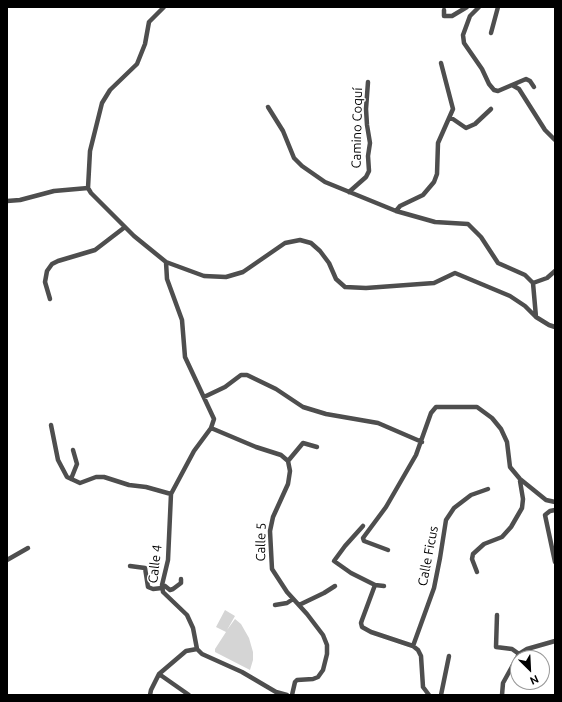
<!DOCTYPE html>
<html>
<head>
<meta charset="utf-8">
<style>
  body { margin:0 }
  #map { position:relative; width:562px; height:702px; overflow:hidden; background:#fff; font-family:Ubuntu,sans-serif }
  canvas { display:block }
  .frame { position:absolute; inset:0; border:8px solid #000; pointer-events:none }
  .north { position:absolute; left:510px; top:650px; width:40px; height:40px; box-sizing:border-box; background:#fff; border:1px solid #999; border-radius:50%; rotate:156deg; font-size:11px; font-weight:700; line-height:16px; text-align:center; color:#000 }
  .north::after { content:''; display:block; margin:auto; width:14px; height:18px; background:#000; clip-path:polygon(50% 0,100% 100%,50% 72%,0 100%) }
</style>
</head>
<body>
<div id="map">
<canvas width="562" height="702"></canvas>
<div class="frame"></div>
<div class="north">N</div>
</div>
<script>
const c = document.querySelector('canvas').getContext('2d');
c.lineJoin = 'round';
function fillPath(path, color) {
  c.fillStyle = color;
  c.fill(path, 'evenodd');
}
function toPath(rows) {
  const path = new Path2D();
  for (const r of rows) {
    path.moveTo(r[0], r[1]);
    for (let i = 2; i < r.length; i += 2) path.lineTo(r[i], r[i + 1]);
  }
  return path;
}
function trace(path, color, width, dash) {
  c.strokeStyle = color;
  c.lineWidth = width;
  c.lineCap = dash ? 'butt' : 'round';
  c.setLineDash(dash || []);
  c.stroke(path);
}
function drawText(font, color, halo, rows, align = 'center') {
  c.font = font + ' Ubuntu,sans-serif';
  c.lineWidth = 3;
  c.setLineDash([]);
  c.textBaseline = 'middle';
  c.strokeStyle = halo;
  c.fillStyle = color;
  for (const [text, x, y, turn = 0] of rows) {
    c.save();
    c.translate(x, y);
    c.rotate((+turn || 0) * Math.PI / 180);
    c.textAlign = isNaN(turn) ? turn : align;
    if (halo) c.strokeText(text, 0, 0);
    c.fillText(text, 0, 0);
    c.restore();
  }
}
fillPath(toPath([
  [225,610,235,616,227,630,235,619,241,624,249,638,253,652,253,660,250,670,215,652,215,649,226,632,216,627]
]), '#d5d5d5');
trace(toPath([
  [164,7,149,22,145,44,137,64,110,90,102,103,90,151,88,188,91,193,134,236,166,262,204,276,226,277,243,272,285,243,300,240,311,243,320,251,329,263,336,279,345,287,366,288,434,283,455,273,510,296,525,306,536,317,549,325,555,327],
  [479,7,470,16,463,35,464,43,482,69,489,84,494,90,498,91,526,79,530,81,534,87],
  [444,10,444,16,452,16,467,7],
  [491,33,498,7],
  [512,85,519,89,545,130,555,140],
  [268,107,283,131,294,158,302,166,325,182,396,211,435,222,468,224,481,237,498,263,525,275,533,283,536,317],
  [450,117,466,128,475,124,491,109],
  [349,192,366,177,369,171,368,156,370,143,367,125,366,109,368,82],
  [7,201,20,200,54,191,88,188],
  [396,211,400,206,423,195,434,182,437,174,438,143,453,109,441,63],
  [166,262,167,279,182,320,185,357,214,419,211,428,194,451,171,494,168,560,162,585,163,592,187,615,193,628,197,649,202,654,242,672,276,692,287,695],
  [533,283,547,278,555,271],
  [50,299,45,282,47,271,52,264,58,261,95,250,125,227],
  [204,397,225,387,241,375,247,375,276,389,303,407,326,414,378,423,422,442],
  [51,425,58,460,67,477,80,483,96,477,104,477,129,485,146,487,171,494],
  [211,428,256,447,281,455,288,461,290,471,288,484,273,517,270,531,272,569,287,592,307,614,323,635,327,645,327,654,323,670,318,677,313,679,297,680,295,682,292,695],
  [288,461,303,443,317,447],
  [71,479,77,464,73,450],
  [555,510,550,511,545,515,555,562],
  [363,526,345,546,334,561,351,573,375,585,384,586],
  [388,550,364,541,363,538,386,507,416,455,431,413,436,407,477,407,492,418,501,429,507,442,510,467,520,479,546,500,555,502],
  [7,560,28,548],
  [130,566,145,568,148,587,153,589,162,588],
  [477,572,472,559,473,554,484,544,502,537,511,527,522,508,523,499,520,481],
  [162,585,165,586,170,590,173,589,181,583,181,579],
  [375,585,362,620,361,623,362,627,371,632,413,646,418,650,421,656,423,687,429,695],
  [275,605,287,603,293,599],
  [299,605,324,593,335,586],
  [497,615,496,647,512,649,519,654],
  [413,646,434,588,440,558,446,520,454,508,471,495,488,489],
  [159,674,189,695],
  [150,695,151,690,159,674,186,651,197,649],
  [441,695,449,656],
  [502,695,503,683,519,654,527,649,555,641]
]), '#4e4e4e', 4.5);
drawText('13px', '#000', '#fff', [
  ["Camino Coquí",357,128,-89],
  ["Calle 5",261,542,-89],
  ["Calle Ficus",428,556,-79],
  ["Calle 4",155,564,-83]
]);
</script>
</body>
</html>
